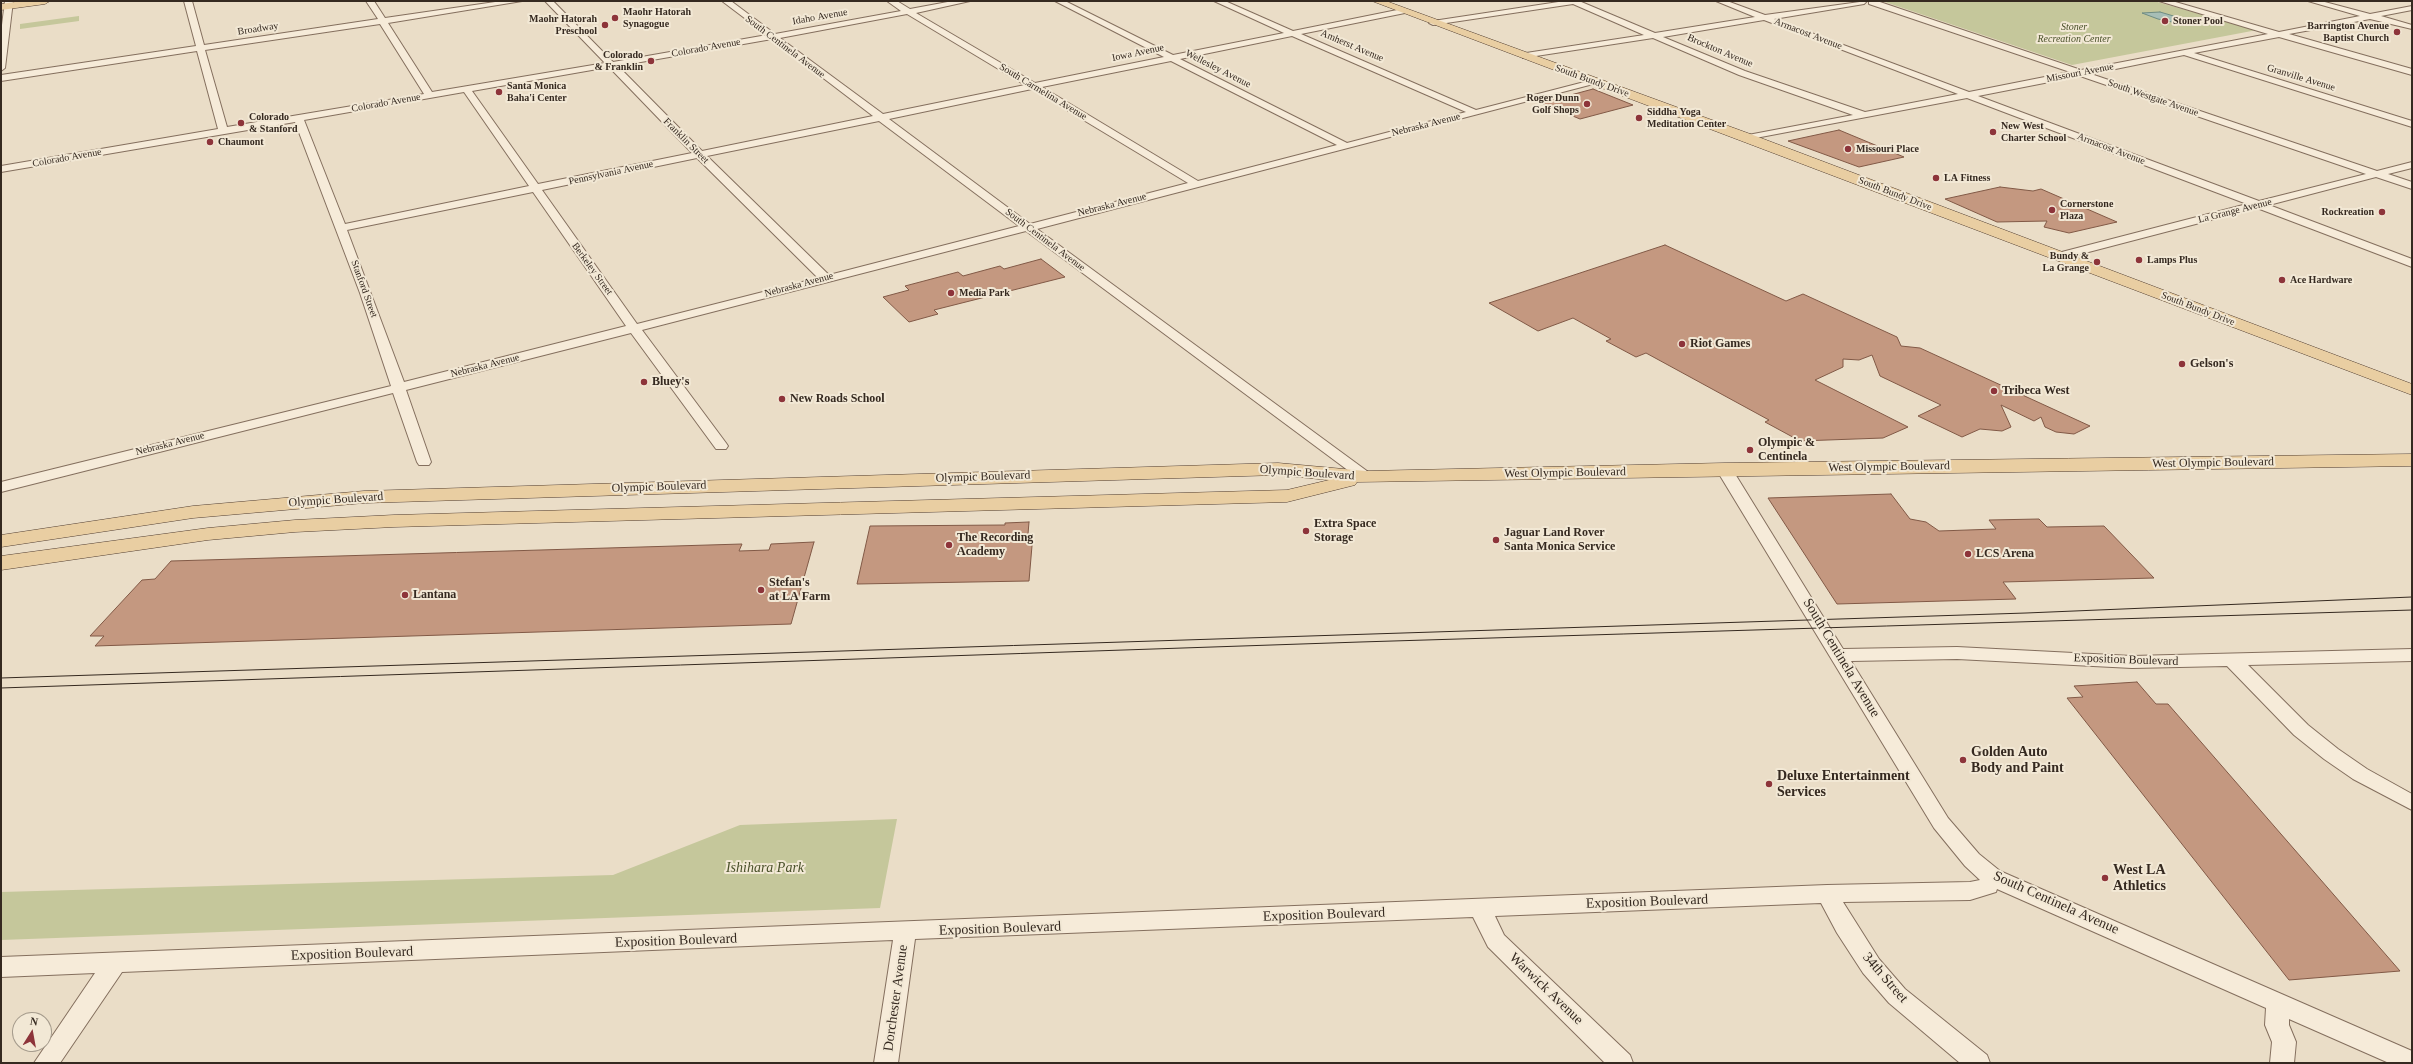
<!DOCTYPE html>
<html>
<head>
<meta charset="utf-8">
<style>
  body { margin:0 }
  #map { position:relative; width:2413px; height:1064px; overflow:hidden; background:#eaddc7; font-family:Georgia,serif }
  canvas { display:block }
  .frame { position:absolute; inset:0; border:2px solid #352920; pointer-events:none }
  .north { position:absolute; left:12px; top:1012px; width:40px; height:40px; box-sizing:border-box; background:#f2e8d5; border:1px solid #a69c8d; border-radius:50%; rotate:11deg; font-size:11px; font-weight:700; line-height:16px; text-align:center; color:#352920 }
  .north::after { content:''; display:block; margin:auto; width:14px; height:18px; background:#8d343a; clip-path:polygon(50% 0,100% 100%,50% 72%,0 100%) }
</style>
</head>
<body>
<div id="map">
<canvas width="2413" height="1064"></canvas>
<div class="frame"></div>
<div class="north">N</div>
</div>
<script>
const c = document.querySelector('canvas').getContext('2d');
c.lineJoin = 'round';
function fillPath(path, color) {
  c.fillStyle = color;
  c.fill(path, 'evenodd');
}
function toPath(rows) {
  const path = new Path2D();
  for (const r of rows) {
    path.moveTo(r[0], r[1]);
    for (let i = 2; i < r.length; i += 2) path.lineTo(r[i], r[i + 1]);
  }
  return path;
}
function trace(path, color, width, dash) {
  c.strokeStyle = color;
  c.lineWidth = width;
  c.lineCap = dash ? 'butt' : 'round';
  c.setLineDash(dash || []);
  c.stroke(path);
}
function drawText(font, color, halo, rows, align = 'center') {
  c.font = font + ' Georgia,serif';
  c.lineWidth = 4;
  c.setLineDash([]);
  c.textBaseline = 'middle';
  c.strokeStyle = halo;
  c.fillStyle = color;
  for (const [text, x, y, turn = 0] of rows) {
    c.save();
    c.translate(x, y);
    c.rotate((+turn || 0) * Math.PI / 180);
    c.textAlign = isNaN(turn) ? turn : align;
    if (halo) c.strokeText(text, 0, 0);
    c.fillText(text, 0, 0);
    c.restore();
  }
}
fillPath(toPath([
  [1882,1,2154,1,2257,30,2072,65],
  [79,16,79,21,20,29,20,24],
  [897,819,880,908,1,940,1,892,613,875,740,825]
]), '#c5c79b');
const water = toPath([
  [2160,12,2187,20,2180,22,2181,24,2158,19,2142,13,2160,12]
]);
fillPath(water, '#a7beb6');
trace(water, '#6f8c83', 1);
const building = toPath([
  [1593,89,1633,105,1580,119,1541,103,1593,89],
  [1839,130,1904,157,1859,167,1788,141,1839,130],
  [2000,187,2033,191,2041,189,2117,222,2069,233,2044,227,2047,221,1997,222,1945,199,2000,187],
  [1665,245,1786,301,1803,294,1897,337,1901,346,1920,348,2090,426,2074,434,2056,432,2045,427,2041,417,2034,421,2001,405,2011,427,2002,431,1980,429,1962,437,1918,416,1941,405,1880,376,1872,355,1859,360,1843,359,1843,367,1815,380,1908,427,1883,438,1800,441,1765,422,1769,420,1646,353,1636,357,1606,341,1611,339,1573,318,1538,331,1489,303,1665,245],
  [1041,259,1065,277,934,310,938,314,909,322,883,297,909,290,905,286,958,272,963,276,1000,266,1004,269,1041,259],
  [1891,494,1910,519,1926,522,1939,531,1996,529,1989,520,2039,519,2047,527,2104,526,2154,578,2003,582,2016,599,1837,604,1768,498,1891,494],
  [1029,522,1028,534,1033,534,1029,581,857,584,870,526,1005,525,1005,523,1029,522],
  [814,542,791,624,95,646,104,636,90,636,142,580,155,579,171,561,742,544,739,551,769,550,771,544,814,542],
  [2137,682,2156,704,2168,704,2400,971,2289,980,2067,698,2083,697,2074,686,2137,682]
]);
fillPath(building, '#c49880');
trace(building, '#815946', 1);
const minor = toPath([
  [5,1,13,1,5,68,1,71,1,33,5,1],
  [184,1,192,1,204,45,378,19,366,1,374,1,385,18,502,1,522,1,388,23,432,92,605,63,545,1,553,1,613,62,767,35,722,1,731,1,775,34,901,11,887,1,897,1,910,9,953,1,970,1,916,13,1035,83,1164,57,1055,1,1065,1,1173,55,1284,33,1214,1,1225,1,1293,31,1402,9,1406,11,1405,13,1301,34,1476,110,1596,79,1601,82,1037,229,1371,474,1374,477,1371,480,1361,480,1026,231,642,330,726,443,728,446,726,449,716,449,631,333,406,390,431,462,429,465,419,465,417,462,393,393,1,492,1,482,391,386,360,293,295,122,1,172,1,166,218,129,197,51,1,81,1,75,196,46,184,1],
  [907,14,1025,85,883,114,780,38,907,14],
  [380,24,424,94,227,127,205,50,380,24],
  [1292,36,1466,112,1347,143,1180,59,1292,36],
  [772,39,873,116,702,151,618,66,772,39],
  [1171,61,1337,145,1198,181,1042,87,1171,61],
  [609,67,692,153,538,184,472,91,609,67],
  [1032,89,1188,183,1030,224,889,119,1032,89],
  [464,92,529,186,345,224,304,120,464,92],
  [879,121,1019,226,829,275,707,156,879,121],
  [697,158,818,278,637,324,542,190,697,158],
  [533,192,626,326,404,382,347,230,533,192],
  [1565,1,1579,1,1655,33,1755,17,1716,1,1727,1,1765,15,1867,1,1864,4,1774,19,1969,92,2070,72,1869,4,1869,1,1877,1,2081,70,2268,34,2159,1,2172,1,2279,32,2360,16,2308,1,2321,1,2370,14,2412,6,2412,10,2381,16,2412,25,2412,29,2370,19,2289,34,2412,69,2412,75,2279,37,2194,53,2412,121,2412,127,2184,55,2091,74,2377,171,2412,162,2412,168,2388,174,2412,182,2412,189,2376,177,2269,205,2412,259,2412,267,2257,208,2058,260,2054,258,2052,256,2054,254,2247,204,1967,98,1745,140,1745,136,1748,135,1853,115,1739,75,1653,38,1523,58,1523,54,1526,53,1644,35,1573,4,1433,25,1429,23,1433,21,1565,1],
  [1764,20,1958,94,1865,112,1745,71,1663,37,1764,20],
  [2080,76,2366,174,2259,201,1978,96,2080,76],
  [1724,464,1732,469,1843,649,1957,647,2132,656,2412,649,2412,661,2248,665,2308,725,2338,749,2367,769,2412,794,2412,810,2353,779,2324,759,2294,735,2227,666,2132,668,1957,659,1851,661,1948,818,1979,854,2000,871,2412,1051,2412,1063,2389,1063,2289,1019,2289,1025,2296,1042,2294,1063,2270,1063,2272,1042,2265,1025,2266,1008,1997,889,1996,892,1970,900,1843,902,1879,959,1905,989,1987,1055,1990,1063,1960,1063,1889,1003,1863,973,1837,933,1821,903,1495,916,1504,935,1630,1055,1633,1063,1605,1063,1488,947,1473,917,915,939,898,1063,874,1063,893,940,122,972,60,1063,34,1063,95,973,1,977,1,957,1827,885,1970,882,1980,880,1965,866,1934,828,1716,469,1724,464]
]);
const major = toPath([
  [22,1,50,1,45,4,1,10,1,4,22,1],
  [1372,1,1386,1,1753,135,2412,384,2412,395,1372,1],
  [2412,454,2412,466,1357,482,1355,485,1287,502,394,527,295,532,208,540,1,570,1,556,208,528,295,520,394,515,1287,490,1329,480,1278,475,364,503,193,518,1,547,1,535,193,506,364,491,1278,463,1366,471,1724,463,2412,454]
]);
trace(minor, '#846f5e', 2);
trace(major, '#523e31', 1);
fillPath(minor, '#f6ebd9');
fillPath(major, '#e9cea2');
trace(toPath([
  [1,678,2026,613,2412,597],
  [1,688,1360,642,2412,610]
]), '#352920', 1);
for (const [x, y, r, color] of [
  [615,18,4,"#8d343a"],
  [2165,21,4,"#8d343a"],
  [605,25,4,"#8d343a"],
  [2397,32,4,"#8d343a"],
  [651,61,4,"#8d343a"],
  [499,92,4,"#8d343a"],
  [1587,104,4,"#8d343a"],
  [1639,118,4,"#8d343a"],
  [241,123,4,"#8d343a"],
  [1993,132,4,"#8d343a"],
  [210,142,4,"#8d343a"],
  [1848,149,4,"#8d343a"],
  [1936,178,4,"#8d343a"],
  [2052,210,4,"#8d343a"],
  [2382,212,4,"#8d343a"],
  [2139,260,4,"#8d343a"],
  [2097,262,4,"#8d343a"],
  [2282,280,4,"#8d343a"],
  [951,293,4,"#8d343a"],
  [1682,344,4,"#8d343a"],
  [2182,364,4,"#8d343a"],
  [644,382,4,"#8d343a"],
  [1994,391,4,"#8d343a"],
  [782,399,4,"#8d343a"],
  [1750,450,4,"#8d343a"],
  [1306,531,4,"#8d343a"],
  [1496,540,4,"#8d343a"],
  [949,545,4,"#8d343a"],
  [1968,554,4,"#8d343a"],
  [761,590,4,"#8d343a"],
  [405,595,4,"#8d343a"],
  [1963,760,4,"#8d343a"],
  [1769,784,4,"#8d343a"],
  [2105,878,4,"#8d343a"]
]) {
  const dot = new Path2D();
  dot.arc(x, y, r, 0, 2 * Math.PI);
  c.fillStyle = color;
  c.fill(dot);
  trace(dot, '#f2e8d5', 1.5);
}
drawText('bold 10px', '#352920', '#f2e8d5', [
  ["Maohr Hatorah",623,12],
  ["Synagogue",623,24],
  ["Maohr Hatorah",597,19,"right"],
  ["Preschool",597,31,"right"],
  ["Stoner Pool",2173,21],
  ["Barrington Avenue",2389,26,"right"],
  ["Baptist Church",2389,38,"right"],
  ["Colorado",643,55,"right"],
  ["& Franklin",643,67,"right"],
  ["Santa Monica",507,86],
  ["Baha'i Center",507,98],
  ["Roger Dunn",1579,98,"right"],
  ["Golf Shops",1579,110,"right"],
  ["Siddha Yoga",1647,112],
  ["Meditation Center",1647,124],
  ["Colorado",249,117],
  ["& Stanford",249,129],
  ["New West",2001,126],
  ["Charter School",2001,138],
  ["Chaumont",218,142],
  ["Missouri Place",1856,149],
  ["LA Fitness",1944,178],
  ["Cornerstone",2060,204],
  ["Plaza",2060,216],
  ["Rockreation",2374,212,"right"],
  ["Bundy &",2089,256,"right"],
  ["La Grange",2089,268,"right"],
  ["Lamps Plus",2147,260],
  ["Ace Hardware",2290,280],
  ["Media Park",959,293]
], 'left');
drawText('10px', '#352920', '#f2e8d5', [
  ["Idaho Avenue",820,17,-10],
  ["Broadway",258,29,-9],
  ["Armacost Avenue",1808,34,21],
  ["Amherst Avenue",1352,46,23],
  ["South Centinela Avenue",785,47,37],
  ["Colorado Avenue",706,48,-10],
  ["Brockton Avenue",1720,51,23],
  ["Iowa Avenue",1138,53,-12],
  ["Wellesley Avenue",1218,69,27],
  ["Missouri Avenue",2080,73,-11],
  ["Granville Avenue",2301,78,17],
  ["South Bundy Drive",1592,81,20],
  ["South Carmelina Avenue",1043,92,31],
  ["South Westgate Avenue",2153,98,19],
  ["Colorado Avenue",386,103,-10],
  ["Nebraska Avenue",1426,125,-14],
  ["Franklin Street",686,141,45],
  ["Armacost Avenue",2111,149,21],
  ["Colorado Avenue",67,158,-10],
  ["Pennsylvania Avenue",611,173,-12],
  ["South Bundy Drive",1895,194,21],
  ["Nebraska Avenue",1112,205,-14],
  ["La Grange Avenue",2235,211,-14],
  ["South Centinela Avenue",1045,240,37],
  ["Berkeley Street",592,269,54],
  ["Nebraska Avenue",799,285,-15],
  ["Stanford Street",364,289,70],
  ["South Bundy Drive",2198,309,21],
  ["Nebraska Avenue",485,366,-14],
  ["Nebraska Avenue",170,444,-14]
]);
drawText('italic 10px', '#495029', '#f2e8d5', [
  ["Stoner",2074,27],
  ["Recreation Center",2074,39]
]);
drawText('bold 12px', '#352920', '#f2e8d5', [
  ["Riot Games",1690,344],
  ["Gelson's",2190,364],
  ["Bluey's",652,382],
  ["Tribeca West",2002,391],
  ["New Roads School",790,399],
  ["Olympic &",1758,443],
  ["Centinela",1758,457],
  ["Extra Space",1314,524],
  ["Storage",1314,538],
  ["Jaguar Land Rover",1504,533],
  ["Santa Monica Service",1504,547],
  ["The Recording",957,538],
  ["Academy",957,552],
  ["LCS Arena",1976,554],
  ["Stefan's",769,583],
  ["at LA Farm",769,597],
  ["Lantana",413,595]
], 'left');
drawText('12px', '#352920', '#f2e8d5', [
  ["West Olympic Boulevard",2213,463,-1],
  ["West Olympic Boulevard",1889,467,-1],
  ["Olympic Boulevard",1307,473,4],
  ["West Olympic Boulevard",1565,473,-1],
  ["Olympic Boulevard",983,477,-2],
  ["Olympic Boulevard",659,487,-2],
  ["Olympic Boulevard",336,500,-4],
  ["Exposition Boulevard",2126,660,2]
]);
drawText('14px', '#352920', '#f2e8d5', [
  ["South Centinela Avenue",1841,658,59],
  ["Exposition Boulevard",1647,902,-2],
  ["South Centinela Avenue",2056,903,24],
  ["Exposition Boulevard",1324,915,-2],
  ["Exposition Boulevard",1000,929,-2],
  ["Exposition Boulevard",676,941,-2],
  ["Exposition Boulevard",352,954,-2],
  ["34th Street",1885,978,49],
  ["Warwick Avenue",1546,989,44],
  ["Dorchester Avenue",896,998,-82]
]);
drawText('bold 14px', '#352920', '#f2e8d5', [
  ["Golden Auto",1971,752],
  ["Body and Paint",1971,768],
  ["Deluxe Entertainment",1777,776],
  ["Services",1777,792],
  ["West LA",2113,870],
  ["Athletics",2113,886]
], 'left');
drawText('italic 14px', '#495029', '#f2e8d5', [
  ["Ishihara Park",765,868]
]);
</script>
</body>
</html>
